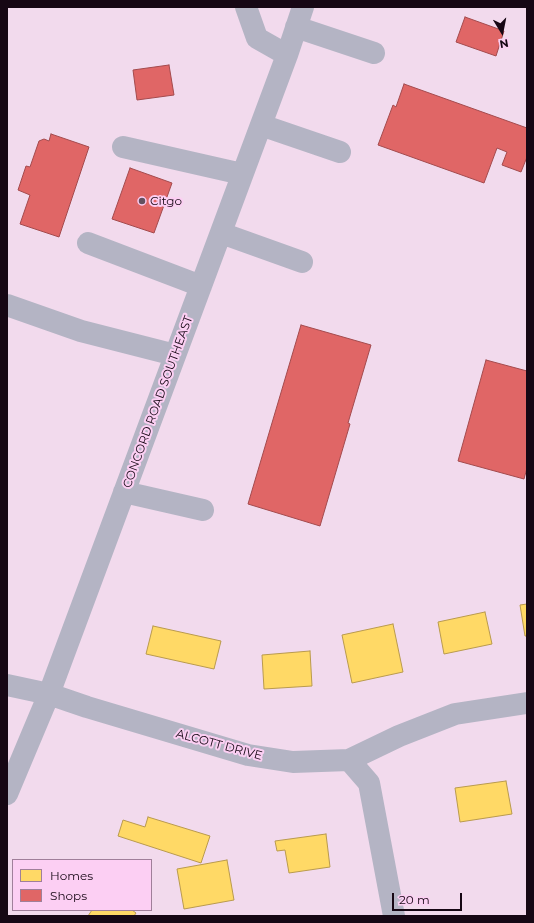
<!DOCTYPE html>
<html>
<head>
<meta charset="utf-8">
<style>
  body { margin:0 }
  #map { position:relative; width:534px; height:923px; overflow:hidden; background:#f2daed; font-family:Montserrat,sans-serif }
  canvas { display:block }
  .frame { position:absolute; inset:0; border:8px solid #160714; pointer-events:none }
  .legend { position:absolute; left:12px; top:859px; width:140px; height:52px; box-sizing:border-box; background:#fccff3; border:1px solid #a07f9a; margin:0; padding:5px 7px; list-style:none; font-size:12px; color:#160714 }
  .legend li { display:flex; align-items:center; gap:8px; height:20px }
  .legend b { width:20px; border:1px solid #a07f9a }
  .north { position:absolute; left:482px; top:12px; width:40px; height:40px; -webkit-text-stroke:3px #fccff3; paint-order:stroke; rotate:170deg; font-size:11px; font-weight:700; line-height:16px; text-align:center; color:#160714 }
  .north::after { content:''; display:block; margin:auto; width:14px; height:18px; background:#160714; clip-path:polygon(50% 0,100% 100%,50% 72%,0 100%) }
  .scale { position:absolute; left:392px; top:893px; width:70px; height:18px; box-sizing:border-box; border:2px solid #160714; border-top:0; padding-left:5px; font-size:12px; line-height:14px; white-space:nowrap; color:#160714; -webkit-text-stroke:3px #fccff3; paint-order:stroke }
</style>
</head>
<body>
<div id="map">
<canvas width="534" height="923"></canvas>
<div class="frame"></div>
<ul class="legend">
<li><b style="height:11px;background:#ffd966"></b>Homes</li>
<li><b style="height:11px;background:#e06666"></b>Shops</li>
</ul>
<div class="north">N</div>
<div class="scale">20 m</div>
</div>
<script>
const c = document.querySelector('canvas').getContext('2d');
c.lineJoin = 'round';
function fillPath(path, color) {
  c.fillStyle = color;
  c.fill(path, 'evenodd');
}
function toPath(rows) {
  const path = new Path2D();
  for (const r of rows) {
    path.moveTo(r[0], r[1]);
    for (let i = 2; i < r.length; i += 2) path.lineTo(r[i], r[i + 1]);
  }
  return path;
}
function trace(path, color, width, dash) {
  c.strokeStyle = color;
  c.lineWidth = width;
  c.lineCap = dash ? 'butt' : 'round';
  c.setLineDash(dash || []);
  c.stroke(path);
}
function drawText(font, color, halo, rows, align = 'center') {
  c.font = font + ' Montserrat,sans-serif';
  c.lineWidth = 4;
  c.setLineDash([]);
  c.textBaseline = 'middle';
  c.strokeStyle = halo;
  c.fillStyle = color;
  for (const [text, x, y, turn = 0] of rows) {
    c.save();
    c.translate(x, y);
    c.rotate((+turn || 0) * Math.PI / 180);
    c.textAlign = isNaN(turn) ? turn : align;
    if (halo) c.strokeText(text, 0, 0);
    c.fillText(text, 0, 0);
    c.restore();
  }
}
const homes = toPath([
  [527,604,527,636,525,636,520,605,527,604],
  [485,612,492,644,444,654,438,622,485,612],
  [393,624,403,672,352,683,342,635,393,624],
  [153,626,221,641,214,669,146,654,153,626],
  [310,651,312,686,264,689,262,655,310,651],
  [506,781,512,814,460,822,455,788,506,781],
  [148,817,210,836,201,863,118,836,123,820,145,827,148,817],
  [326,834,330,867,289,873,285,850,277,851,275,841,326,834],
  [227,860,234,900,184,909,177,869,227,860],
  [92,910,132,910,136,913,134,916,88,916,92,910]
]);
fillPath(homes, '#ffd966');
trace(homes, '#b99a4d', 1);
const shops = toPath([
  [465,17,504,31,496,56,456,42,465,17],
  [169,65,174,95,137,100,133,70,169,65],
  [404,84,527,128,527,157,521,172,502,165,507,152,497,148,484,183,378,145,393,105,396,107,404,84],
  [51,134,89,147,59,237,20,224,30,195,18,190,26,166,30,167,39,141,44,139,49,141,51,134],
  [130,168,172,183,154,233,112,219,130,168],
  [301,325,371,345,348,423,350,424,320,526,248,504,301,325],
  [486,360,527,371,527,468,524,479,458,461,486,360]
]);
fillPath(shops, '#e06666');
trace(shops, '#a34a4d', 1);
trace(toPath([
  [246,7,257,38,287,55],
  [296,27,374,53],
  [261,125,340,152],
  [123,147,242,174],
  [221,233,302,262],
  [88,243,201,286],
  [7,305,81,331,175,355],
  [124,492,203,510],
  [7,685,49,694,87,707,248,755,293,762,349,760,399,736,455,714,527,703],
  [349,760,369,783,394,916],
  [7,794,49,694,287,55,303,7]
]), '#b4b4c4', 22);
for (const [x, y, r, color] of [
  [142,201,4,"#635160"]
]) {
  const dot = new Path2D();
  dot.arc(x, y, r, 0, 2 * Math.PI);
  c.fillStyle = color;
  c.fill(dot);
  trace(dot, '#fccff3', 1.5);
}
drawText('12px', '#160714', '#fccff3', [
  ["Citgo",150,201]
], 'left');
drawText('12px', '#160714', '#fccff3', [
  ["CONCORD ROAD SOUTHEAST",158,402,-70],
  ["ALCOTT DRIVE",219,745,15]
]);
</script>
</body>
</html>
